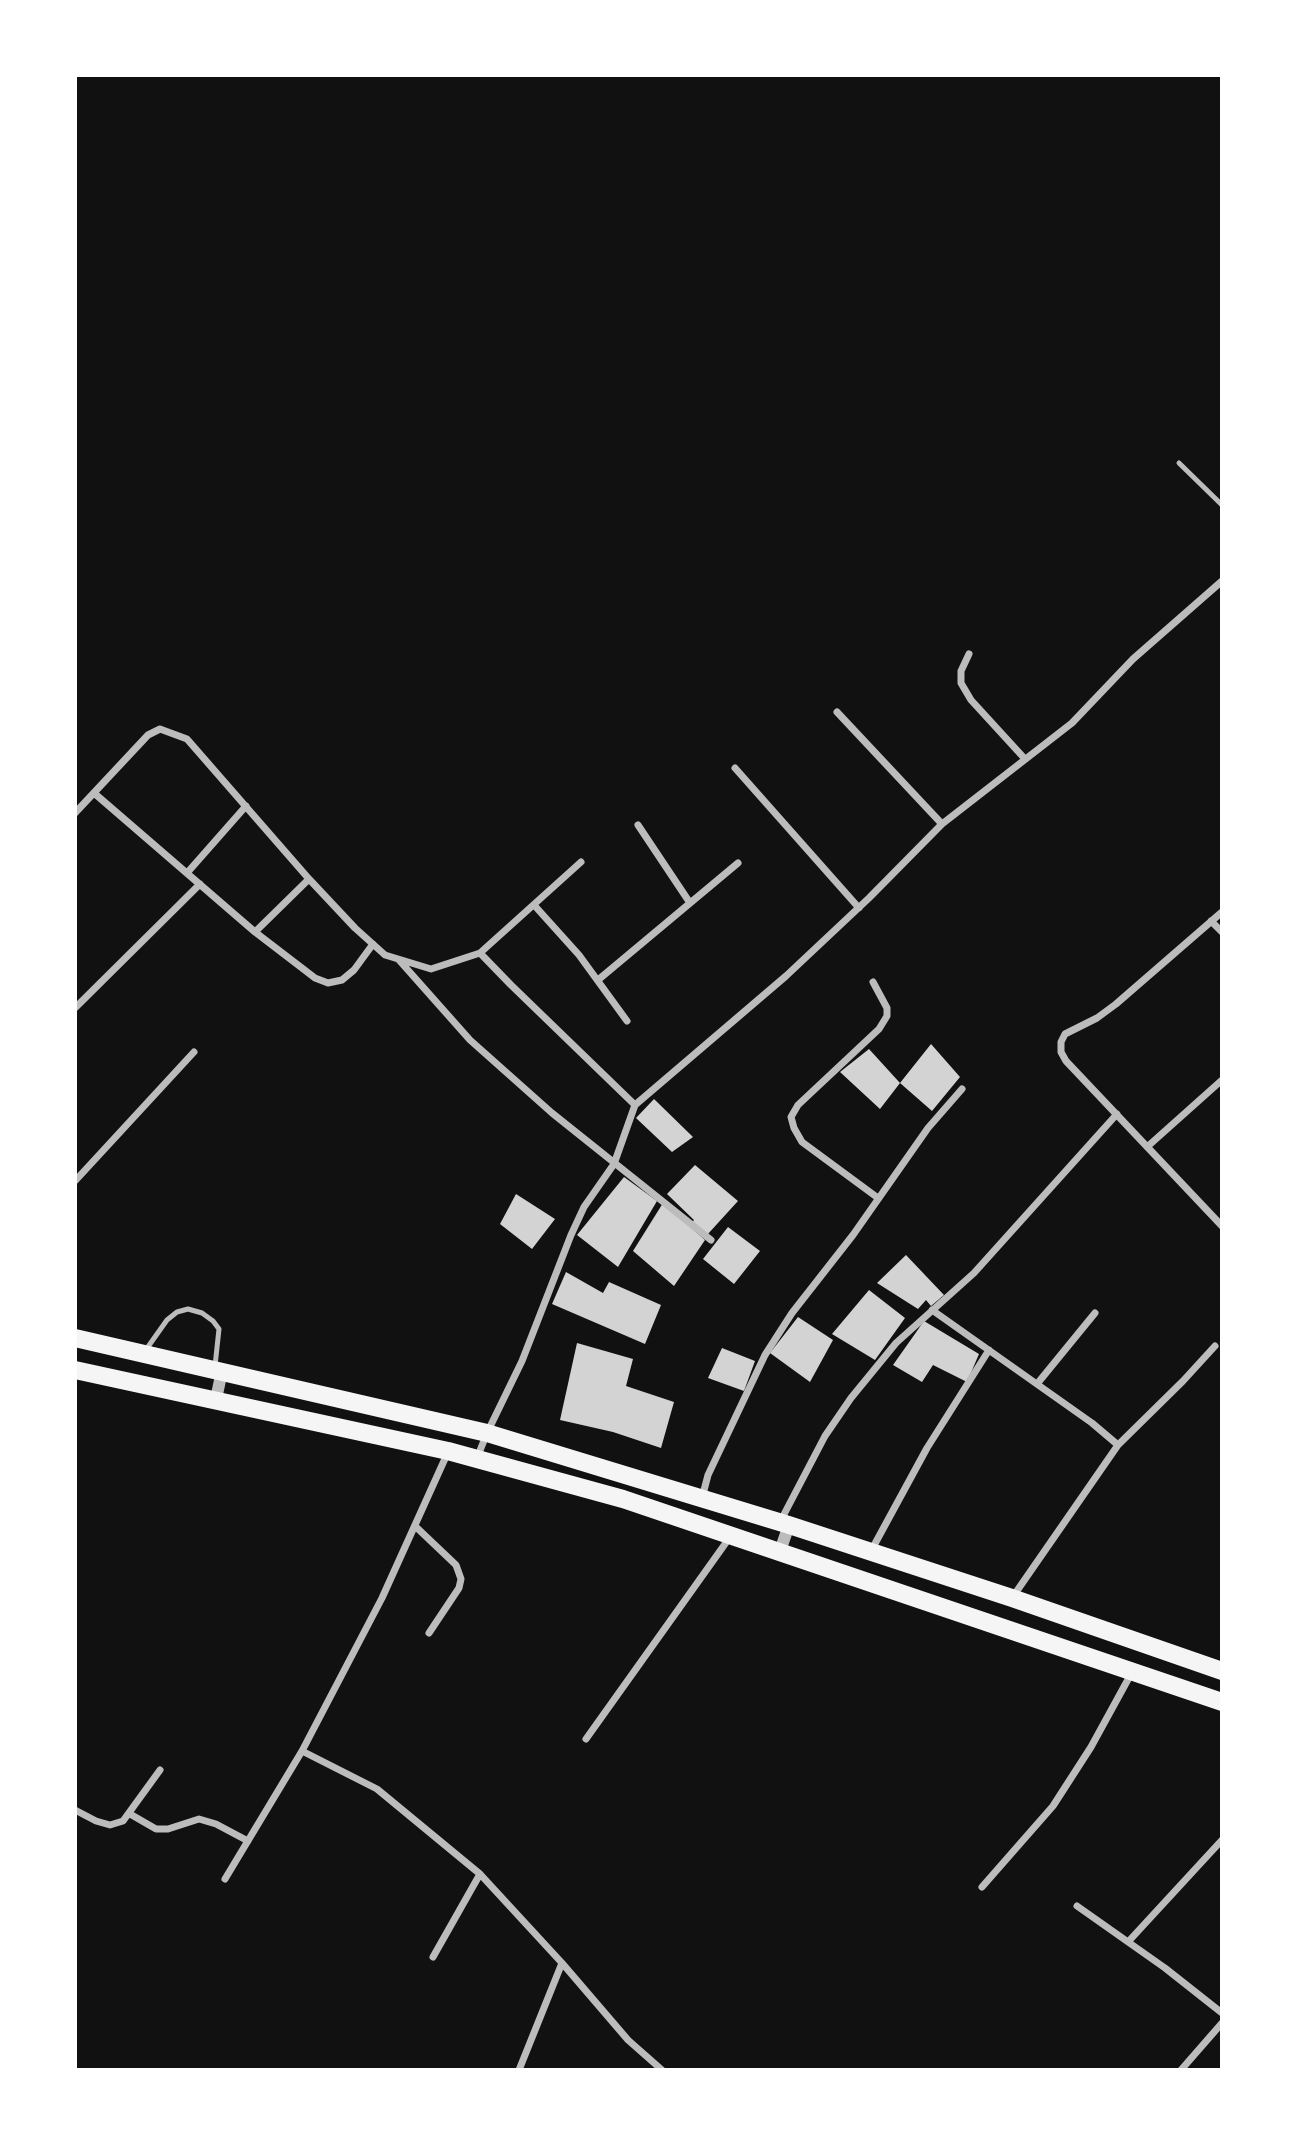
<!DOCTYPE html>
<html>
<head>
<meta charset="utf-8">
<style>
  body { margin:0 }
  #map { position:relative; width:1297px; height:2145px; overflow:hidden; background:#111; font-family:Figtree,sans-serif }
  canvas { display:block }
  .frame { position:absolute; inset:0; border:77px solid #fff; pointer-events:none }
</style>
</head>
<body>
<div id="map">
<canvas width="1297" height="2145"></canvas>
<div class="frame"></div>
</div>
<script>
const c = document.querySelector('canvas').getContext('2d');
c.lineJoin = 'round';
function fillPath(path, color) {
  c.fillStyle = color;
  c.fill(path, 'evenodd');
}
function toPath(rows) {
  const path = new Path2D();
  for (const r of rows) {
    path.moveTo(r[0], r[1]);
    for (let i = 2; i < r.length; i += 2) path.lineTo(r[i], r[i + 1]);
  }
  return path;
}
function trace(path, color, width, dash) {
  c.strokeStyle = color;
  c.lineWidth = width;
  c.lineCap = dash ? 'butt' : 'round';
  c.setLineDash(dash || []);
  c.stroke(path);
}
fillPath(toPath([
  [931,1044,960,1077,932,1111,900,1083],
  [869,1049,900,1083,880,1109,840,1072],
  [654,1099,693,1137,672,1152,636,1118],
  [695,1165,738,1201,707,1235,691,1224,694,1220,667,1194],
  [624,1177,657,1201,618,1267,577,1235],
  [516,1194,555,1219,532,1249,500,1224],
  [663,1203,705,1240,674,1286,633,1251],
  [728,1227,760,1251,734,1284,703,1259],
  [906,1255,944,1295,931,1306,926,1300,918,1309,877,1283],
  [566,1272,603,1293,609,1282,661,1305,645,1344,552,1304],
  [869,1290,905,1318,875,1360,832,1334],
  [798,1317,833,1340,810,1382,770,1353],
  [924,1321,979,1354,967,1382,933,1365,922,1382,893,1365],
  [577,1343,633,1359,626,1386,674,1402,661,1448,613,1432,560,1420],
  [722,1348,755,1361,744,1391,708,1378]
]), '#d3d3d3');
trace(toPath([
  [1179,463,1222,505],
  [145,1351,167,1320,177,1312,188,1309,202,1313,213,1321,219,1329,215,1366]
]), '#bcbcbc', 5);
trace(toPath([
  [969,654,961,671,961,683,971,700,1025,759],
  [837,712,942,824],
  [735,768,859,908],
  [94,793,255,932,309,879],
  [75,813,148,735,160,729,187,739,309,879,355,928,385,955,431,969,480,953,511,985,635,1105],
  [638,825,690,903],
  [187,873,246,806],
  [534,905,579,955,627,1021],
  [1222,912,1116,1004,1097,1018,1065,1034,1061,1042,1061,1052,1066,1061,1222,1226],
  [1211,921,1222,932],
  [255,932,315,978,328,983,342,980,354,970,373,944],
  [480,953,581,862],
  [399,960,470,1040,552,1113,711,1240],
  [598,980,738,863],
  [873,982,887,1008,887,1016,879,1029,798,1105,791,1117,794,1128,802,1142,878,1198],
  [75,1008,200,884],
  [1147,1147,1222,1080],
  [75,1181,194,1052],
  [932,1310,1092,1423,1118,1445],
  [1037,1384,1095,1313],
  [477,1458,487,1433,522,1361,571,1235,584,1207,614,1164,635,1105,786,976,869,898,942,824,1072,723,1133,659,1222,581],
  [702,1498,708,1475,765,1355,792,1313,853,1235,928,1128,962,1089],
  [780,1522,825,1436,851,1398,896,1343,974,1273,1117,1114],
  [415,1526,456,1565,461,1579,459,1588,429,1633],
  [871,1551,927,1448,989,1350],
  [1012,1598,1118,1445,1183,1381,1215,1346],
  [586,1739,730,1537],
  [302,1751,377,1789,480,1874,433,1957],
  [75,1810,96,1821,110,1825,123,1821,160,1770],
  [130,1814,156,1829,168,1829,199,1819,216,1824,248,1841],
  [480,1874,562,1963,519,2070],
  [225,1879,302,1751,382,1598,448,1452],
  [982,1887,1053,1806,1091,1747,1131,1674],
  [1077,1906,1165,1968,1222,2013],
  [1128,1942,1222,1840],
  [562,1963,628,2040,662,2070],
  [1181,2070,1222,2023]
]), '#bcbcbc', 7);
trace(toPath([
  [216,1399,222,1371],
  [780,1551,789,1525]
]), '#bcbcbc', 12);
trace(toPath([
  [75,1338,487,1433,789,1525,1012,1598,1222,1671],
  [75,1370,448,1451,623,1499,1222,1702]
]), '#f5f5f5', 18);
</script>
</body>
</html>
